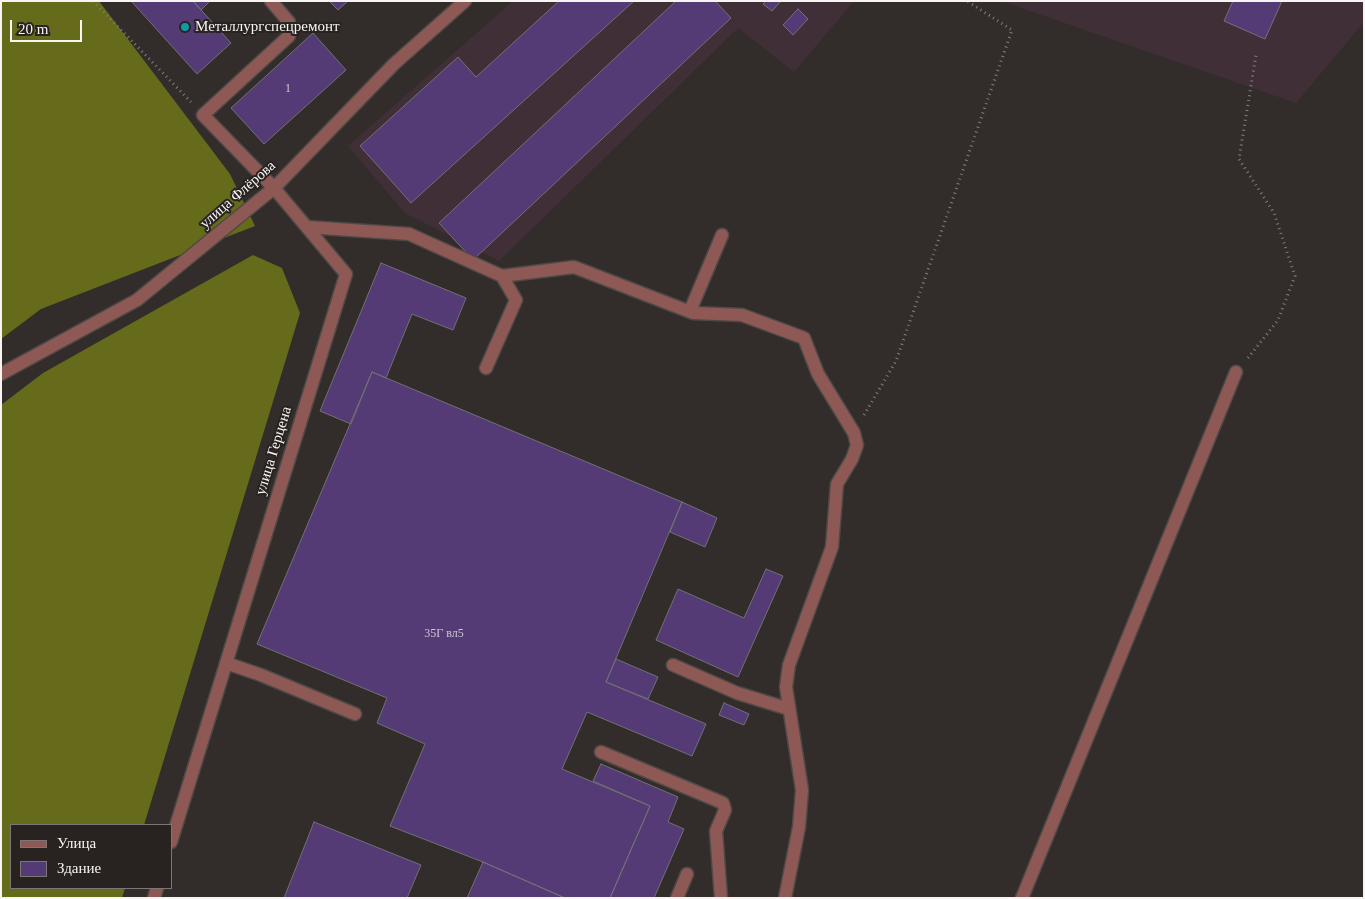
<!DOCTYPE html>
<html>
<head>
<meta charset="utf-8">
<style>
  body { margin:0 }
  #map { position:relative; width:1365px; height:899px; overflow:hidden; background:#322d2a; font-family:Georgia,serif }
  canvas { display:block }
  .frame { position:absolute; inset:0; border:2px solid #f7f4f2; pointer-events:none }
  .legend { position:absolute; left:10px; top:824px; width:162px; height:65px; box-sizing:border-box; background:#282320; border:1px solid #7b7774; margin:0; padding:6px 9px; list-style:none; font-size:15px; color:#f7f4f2 }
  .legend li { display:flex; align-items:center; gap:10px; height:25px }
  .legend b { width:25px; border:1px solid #7b7774 }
  .scale { position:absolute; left:10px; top:20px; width:72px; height:22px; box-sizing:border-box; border:2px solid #f7f4f2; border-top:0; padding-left:6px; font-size:15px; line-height:18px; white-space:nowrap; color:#f7f4f2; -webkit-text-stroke:4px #282320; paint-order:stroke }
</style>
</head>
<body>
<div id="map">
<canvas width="1365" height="899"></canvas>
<div class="frame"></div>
<ul class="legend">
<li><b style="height:6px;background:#8e5954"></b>Улица</li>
<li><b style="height:14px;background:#543b76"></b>Здание</li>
</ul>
<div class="scale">20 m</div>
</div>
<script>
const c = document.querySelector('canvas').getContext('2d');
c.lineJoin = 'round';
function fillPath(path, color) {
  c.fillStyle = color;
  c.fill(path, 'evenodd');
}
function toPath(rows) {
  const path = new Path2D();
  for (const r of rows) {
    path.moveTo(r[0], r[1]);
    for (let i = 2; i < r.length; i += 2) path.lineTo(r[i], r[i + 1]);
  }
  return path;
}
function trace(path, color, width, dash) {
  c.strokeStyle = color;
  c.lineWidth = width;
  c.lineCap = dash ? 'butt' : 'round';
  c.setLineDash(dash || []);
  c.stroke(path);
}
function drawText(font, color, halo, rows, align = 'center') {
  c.font = font + ' Georgia,serif';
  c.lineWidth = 4;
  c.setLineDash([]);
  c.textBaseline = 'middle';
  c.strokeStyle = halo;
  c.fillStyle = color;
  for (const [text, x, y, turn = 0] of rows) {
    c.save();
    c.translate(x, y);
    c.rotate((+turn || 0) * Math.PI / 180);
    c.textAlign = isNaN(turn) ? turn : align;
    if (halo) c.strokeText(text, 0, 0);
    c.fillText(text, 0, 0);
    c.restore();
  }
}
fillPath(toPath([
  [513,1,854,1,794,72,738,28,499,261,405,213,348,146],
  [1001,1,1364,1,1364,22,1296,103]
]), '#412f38');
fillPath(toPath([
  [1,1,99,1,230,174,255,226,41,309,1,339],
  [253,255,282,268,300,313,144,825,11,825,11,888,125,888,122,898,1,898,1,405,43,373]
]), '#666a1b');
const building = toPath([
  [131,1,193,1,231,43,197,74,131,1],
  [193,1,210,1,201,10,193,1],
  [329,1,348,1,338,10,329,1],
  [559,1,634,1,411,203,360,146,458,57,476,77,559,1],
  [676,1,715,1,731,18,473,260,439,223,676,1],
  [766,1,781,1,772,11,763,4,766,1],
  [1233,1,1282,1,1265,39,1224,21,1233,1],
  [798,9,808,19,793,35,783,25,798,9],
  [313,33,346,70,264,144,231,108,313,33],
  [381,263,466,298,453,330,412,314,386,378,372,372,351,424,320,411,381,263],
  [372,372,682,502,606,682,706,724,692,756,587,712,562,769,650,806,610,898,565,898,483,862,390,826,425,744,377,723,387,698,257,644,372,372],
  [682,502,717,518,705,547,670,532,682,502],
  [766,569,783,576,738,677,656,640,678,589,744,618,766,569],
  [616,659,658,677,648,699,606,682,616,659],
  [724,703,749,714,744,725,719,715,724,703],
  [601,764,678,797,668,822,684,829,654,898,610,898,650,806,593,781,601,764],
  [314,822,421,865,407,898,284,898,314,822],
  [483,862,565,898,467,898,483,862]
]);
fillPath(building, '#543b76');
trace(building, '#727076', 1);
const minor = toPath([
  [307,227,409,234,502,276,574,267,693,313,742,315,804,338,818,374,854,433,857,445,852,459,837,484,832,547,789,665,786,687,802,790,799,827,785,898],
  [690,311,722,235],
  [486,368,516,300,502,276],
  [1,374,137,300,274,188,394,64,465,1],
  [226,663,261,675,355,714],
  [673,665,737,693,789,709],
  [601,752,723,803,725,810,716,831,721,898],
  [171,842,346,274,274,188,203,115,289,36,289,22,271,1],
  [154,898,157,888],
  [677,898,687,874],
  [1022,898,1236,372]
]);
trace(minor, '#4e4946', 15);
trace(toPath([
  [93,1,191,102],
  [1248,358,1278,320,1295,276,1274,213,1239,159,1256,55],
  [864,415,896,361,1012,30,967,1]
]), '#837f7c', 3, [1, 4]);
trace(minor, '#8e5954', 12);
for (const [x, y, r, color] of [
  [185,27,5,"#0f9aa8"]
]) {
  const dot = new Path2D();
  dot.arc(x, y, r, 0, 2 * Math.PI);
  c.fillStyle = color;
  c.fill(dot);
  trace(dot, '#282320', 2);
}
drawText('12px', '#cec6d3', null, [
  ["1",288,89],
  ["35Г вл5",444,634]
]);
drawText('15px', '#f7f4f2', '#282320', [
  ["Металлургспецремонт",195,27]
], 'left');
drawText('15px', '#f7f4f2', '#282320', [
  ["улица Флёрова",238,195,-41],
  ["улица Герцена",274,451,-73]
]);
</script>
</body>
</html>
